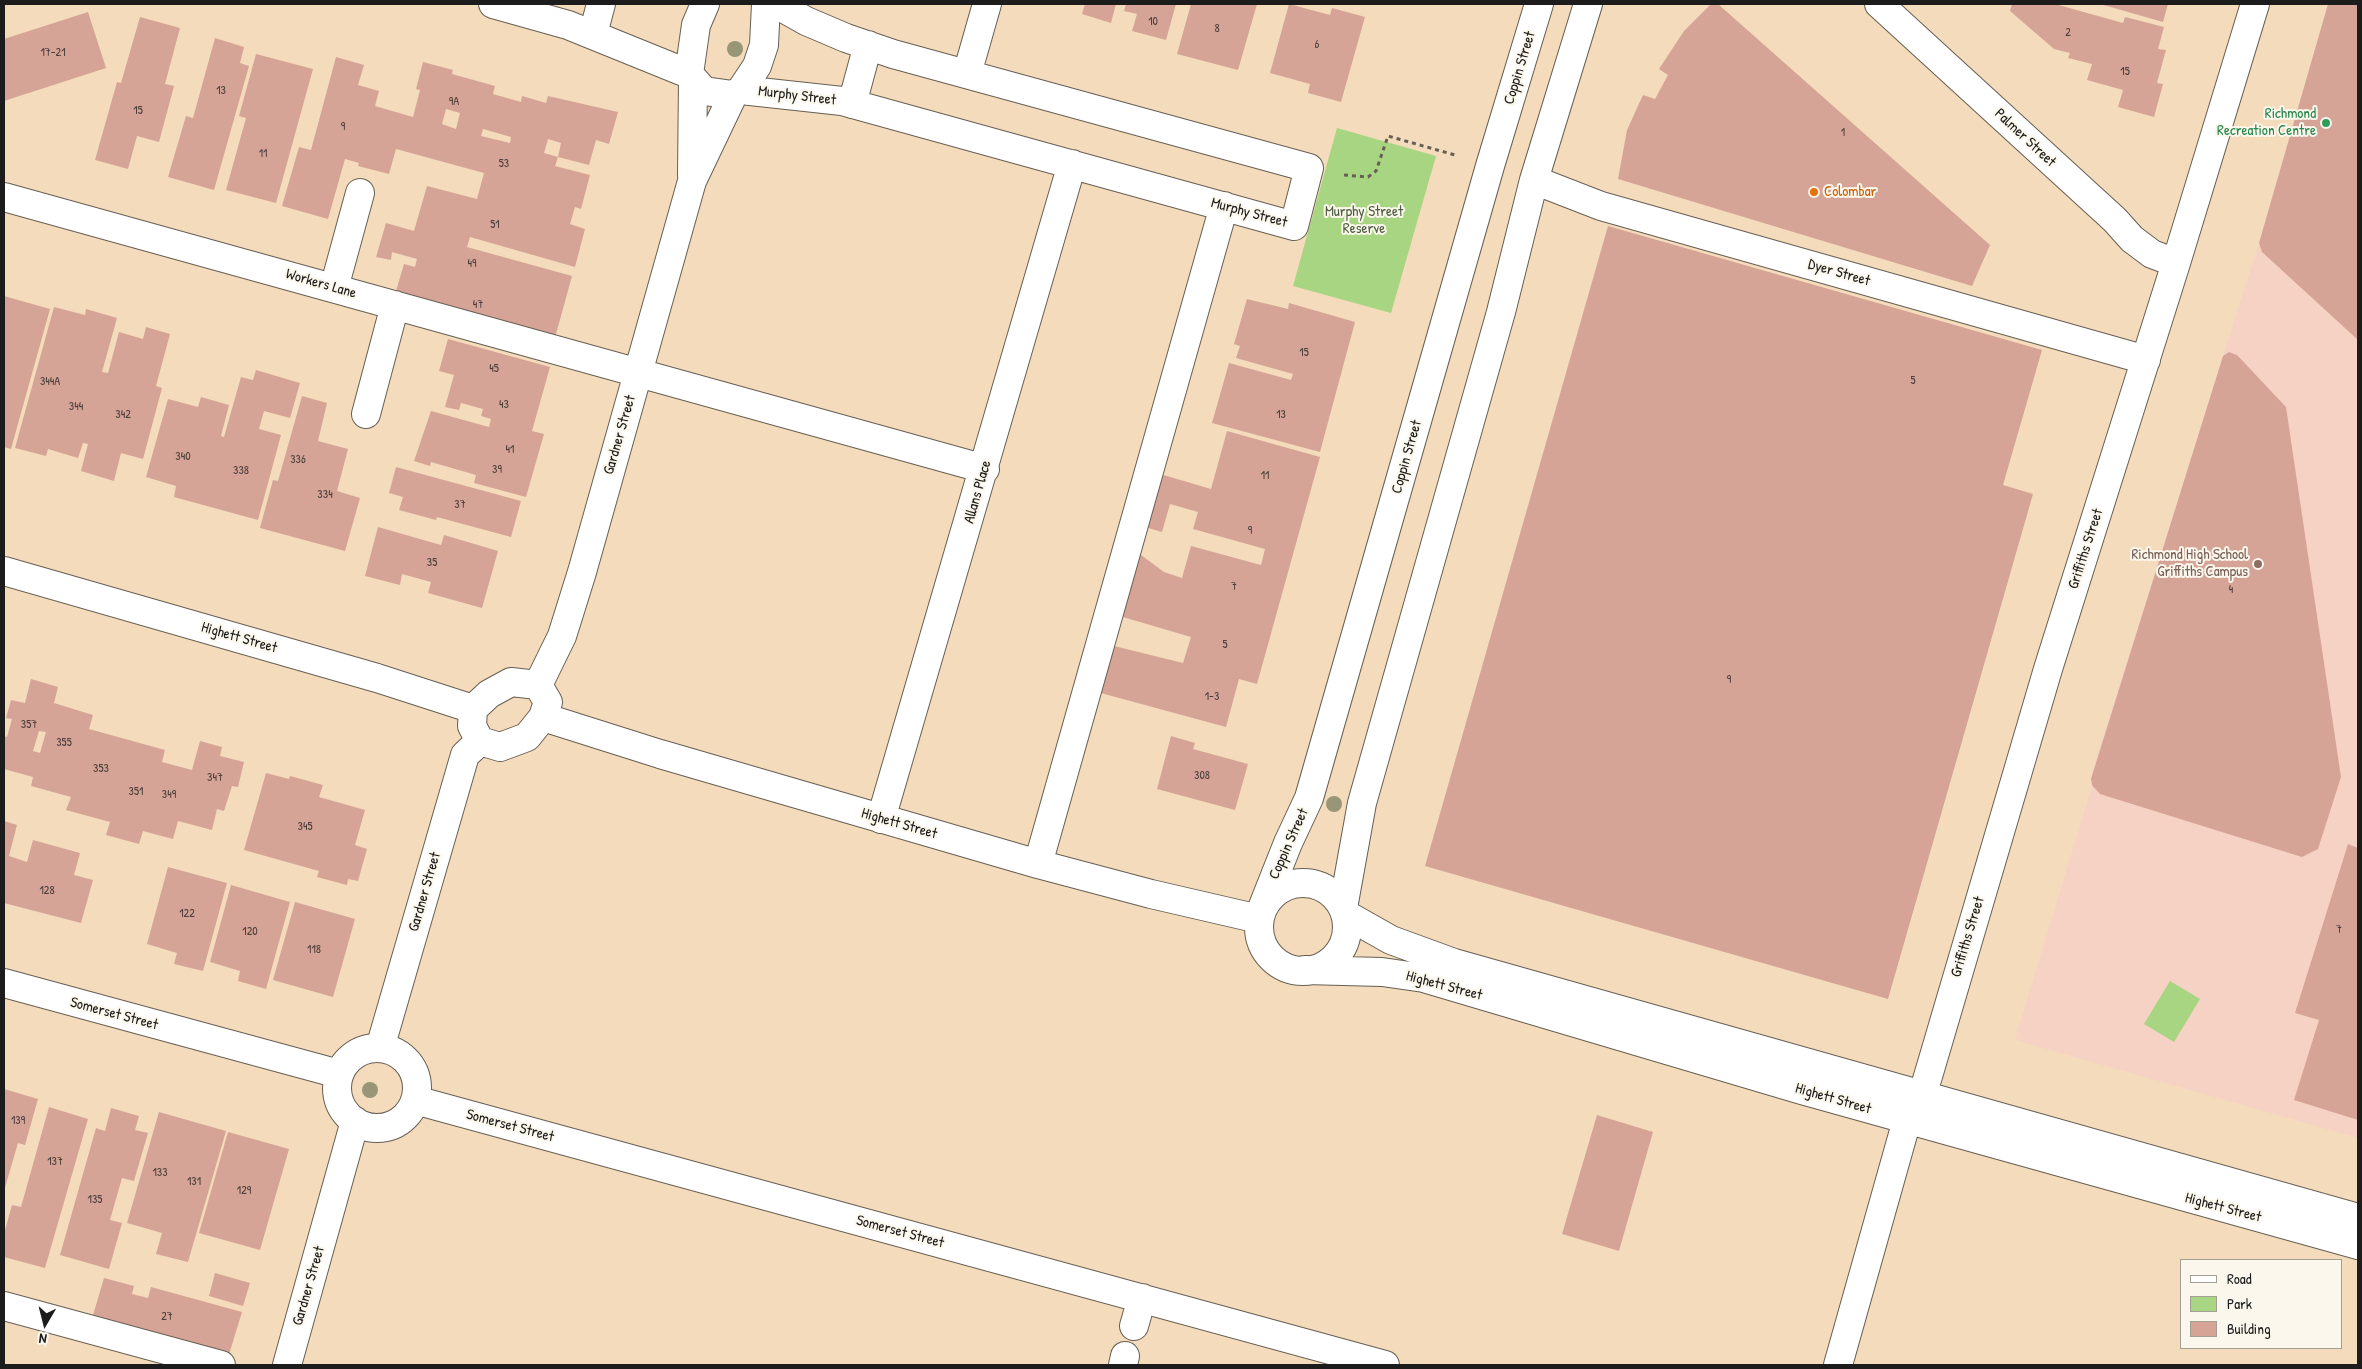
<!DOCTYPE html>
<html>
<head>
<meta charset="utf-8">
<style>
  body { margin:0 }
  #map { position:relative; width:2362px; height:1369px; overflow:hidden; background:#f3dbbb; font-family:"Patrick Hand",sans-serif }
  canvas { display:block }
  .frame { position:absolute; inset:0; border:5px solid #1c1c1c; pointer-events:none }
  .legend { position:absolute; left:2180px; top:1259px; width:162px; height:90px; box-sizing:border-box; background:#fbf7ec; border:1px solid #a29f99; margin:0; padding:6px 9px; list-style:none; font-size:15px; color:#1c1c1c }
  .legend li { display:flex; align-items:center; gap:10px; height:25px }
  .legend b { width:25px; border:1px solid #a29f99 }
  .north { position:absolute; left:20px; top:1299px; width:50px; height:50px; -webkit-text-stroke:4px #fbf7ec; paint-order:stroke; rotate:188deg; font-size:14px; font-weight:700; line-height:20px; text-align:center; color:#1c1c1c }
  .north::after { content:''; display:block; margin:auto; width:18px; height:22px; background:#1c1c1c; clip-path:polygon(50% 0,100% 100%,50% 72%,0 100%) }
</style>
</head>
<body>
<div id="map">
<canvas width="2362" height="1369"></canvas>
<div class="frame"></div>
<ul class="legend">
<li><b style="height:6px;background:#fff"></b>Road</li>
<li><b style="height:14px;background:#a8d582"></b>Park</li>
<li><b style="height:14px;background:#d6a496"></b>Building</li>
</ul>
<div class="north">N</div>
</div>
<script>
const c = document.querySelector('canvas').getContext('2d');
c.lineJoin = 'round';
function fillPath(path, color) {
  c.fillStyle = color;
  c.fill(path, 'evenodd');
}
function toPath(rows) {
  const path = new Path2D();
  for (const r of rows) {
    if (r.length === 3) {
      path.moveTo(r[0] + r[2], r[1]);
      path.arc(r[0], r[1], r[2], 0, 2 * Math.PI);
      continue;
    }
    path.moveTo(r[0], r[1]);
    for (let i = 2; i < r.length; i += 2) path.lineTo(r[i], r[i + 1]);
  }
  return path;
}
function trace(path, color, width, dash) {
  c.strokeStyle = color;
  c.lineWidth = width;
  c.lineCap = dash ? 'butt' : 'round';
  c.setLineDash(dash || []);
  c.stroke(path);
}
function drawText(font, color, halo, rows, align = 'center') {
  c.font = font + ' "Patrick Hand",sans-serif';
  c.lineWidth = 4;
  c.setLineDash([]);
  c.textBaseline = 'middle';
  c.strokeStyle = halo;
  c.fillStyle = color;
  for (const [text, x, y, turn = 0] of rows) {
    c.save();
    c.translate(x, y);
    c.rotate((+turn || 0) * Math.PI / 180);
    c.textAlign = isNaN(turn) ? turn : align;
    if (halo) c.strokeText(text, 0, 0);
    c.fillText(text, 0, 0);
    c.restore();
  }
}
fillPath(toPath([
  [2259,243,2262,252,2358,340,2358,1138,2015,1040,2092,786,2092,772]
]), '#f6d2c4');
fillPath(toPath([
  [1337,128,1436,156,1391,313,1293,286],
  [2170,981,2200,999,2174,1042,2144,1024]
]), '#a8d582');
fillPath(toPath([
  [1085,4,1116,4,1111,23,1082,14],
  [1126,4,1176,4,1166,40,1132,31,1137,14,1124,11],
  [1191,4,1257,4,1238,70,1177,54],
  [1289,4,1330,15,1332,8,1365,17,1341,102,1308,93,1310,84,1270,73],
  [1711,4,1718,4,1990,245,1972,286,1618,179,1627,130,1643,95,1655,99,1668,75,1659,69,1684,31],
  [2012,4,2055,4,2123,23,2125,17,2164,27,2158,49,2166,50,2157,83,2163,84,2154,117,2118,107,2123,90,2087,80,2092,64,2068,58,2070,53,2054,49,2010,11],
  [2100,4,2168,4,2163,22],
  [2328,4,2358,4,2358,340,2262,252,2259,243],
  [88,12,106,68,4,101,4,39],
  [140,17,180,28,165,84,174,86,159,142,137,136,128,169,95,160,117,82,121,83],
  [215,38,244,47,240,63,249,66,214,190,168,177,186,116,193,118],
  [256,54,313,69,276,203,226,190,246,118,239,116],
  [336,57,364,65,358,85,379,91,375,106,413,117,420,90,416,89,423,62,453,70,452,74,495,86,493,94,521,102,522,96,546,103,548,96,618,112,609,144,596,140,589,165,558,157,561,143,548,139,544,153,558,157,555,166,590,175,581,209,575,207,570,224,585,229,575,267,470,237,467,247,572,276,553,345,393,301,404,264,415,267,417,259,392,252,391,260,376,257,386,223,414,231,427,186,477,199,484,173,396,149,389,174,358,166,359,163,345,159,328,219,282,206,299,147,311,150],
  [446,109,460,113,456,129,442,124],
  [483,129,511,137,510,143,481,136],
  [1608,226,2042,350,2003,485,2033,494,1888,999,1425,866],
  [4,296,50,309,11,449,4,447],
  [1247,299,1288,309,1289,303,1355,322,1320,452,1212,423,1229,363,1291,380,1293,374,1236,358,1240,346,1234,344],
  [54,307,85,315,86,309,117,318,102,372,108,373,119,332,143,339,146,327,170,334,156,386,162,388,143,459,121,453,114,481,81,471,88,444,83,443,78,458,48,449,46,456,15,448],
  [448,339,550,367,532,431,544,434,526,497,474,483,476,475,431,462,430,466,414,461,431,411,489,427,491,419,481,416,483,409,461,403,459,410,445,407,454,375,439,371],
  [2229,352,2237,355,2286,407,2341,777,2318,849,2302,857,2100,794,2092,785,2091,779,2223,356],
  [256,370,300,383,290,418,264,411,259,429,281,435,258,520,174,497,176,486,146,477,168,399,198,407,201,397,229,405,221,436,224,437,241,377,253,380],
  [302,396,327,403,318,441,348,449,337,491,360,498,345,551,260,528,273,480,278,481],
  [1227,431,1320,457,1257,684,1239,679,1226,727,1097,692,1110,645,1183,663,1191,637,1116,615,1137,552,1164,572,1182,578,1191,546,1261,565,1265,549,1193,529,1198,512,1170,504,1162,532,1145,527,1160,474,1211,489],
  [396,467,521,501,511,537,437,517,436,520,399,510,403,497,389,493],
  [378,527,441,545,444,535,498,551,482,608,428,593,431,582,402,574,400,585,365,576],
  [31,679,58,687,54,703,93,715,89,729,165,750,162,762,192,770,200,741,222,747,220,756,244,762,238,787,232,786,224,811,217,809,212,830,178,821,173,839,143,831,139,844,106,835,110,822,66,810,71,797,31,786,33,777,4,769,4,736,7,737,12,719,6,718,11,700,25,703],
  [39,731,46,732,40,753,33,751],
  [1171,736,1195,743,1193,749,1248,764,1235,810,1157,789],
  [266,773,289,779,290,776,323,785,319,797,365,810,355,845,367,849,358,881,348,879,347,885,317,877,319,871,244,850],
  [4,821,17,825,9,856,27,862,33,840,80,853,74,875,93,880,81,923,4,903],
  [2348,844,2358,848,2358,1120,2294,1100,2319,1020,2295,1013],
  [168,867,227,883,203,971,174,964,177,953,147,944],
  [231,885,290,902,266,989,238,981,240,971,210,962],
  [295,902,355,919,333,997,273,980],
  [4,1089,38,1099,25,1145,18,1143,4,1191],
  [49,1107,88,1119,45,1268,4,1257,4,1234,12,1205,21,1207],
  [111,1108,139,1116,135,1130,148,1133,134,1181,122,1178,110,1220,122,1223,109,1269,60,1255,96,1128,105,1131],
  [159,1112,226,1131,188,1262,156,1254,162,1233,127,1223],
  [1597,1115,1653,1132,1619,1251,1562,1234],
  [228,1132,289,1149,260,1250,199,1233],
  [215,1273,250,1283,243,1306,209,1296],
  [104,1278,134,1286,132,1294,148,1298,151,1287,242,1312,227,1361,91,1322]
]), '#d6a496');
const minor = toPath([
  [493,4,568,25,689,74],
  [705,4,696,25,689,74,704,91,733,95,741,90,757,66,764,45,766,4],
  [1879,4,2115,220,2132,239,2152,254,2176,263],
  [593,34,601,4],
  [967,74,987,4],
  [741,90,842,101,1294,226,1309,168,893,54,846,38,806,21,776,4],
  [852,104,868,45],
  [692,175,693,80],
  [1534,180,1601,206,2146,360],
  [4,197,985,469],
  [334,288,360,193],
  [366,414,395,305],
  [4,571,377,678,473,709],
  [511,682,538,685,548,702,543,717,527,737,500,747,480,741,472,726,473,709,489,694,511,682],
  [538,685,562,636,582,572,692,181,733,95],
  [543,717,660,754,1038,864,1151,894,1259,919],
  [881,819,1072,164],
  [1038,864,1224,206],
  [1303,927,44],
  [1263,906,1288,843,1309,798,1490,166,1539,4],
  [1343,908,1362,803,1501,312,1534,180,1588,4],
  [1345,914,1391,940,1454,963,2358,1218],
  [1305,970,1382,972,1424,978,1802,1090,2358,1245],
  [4,983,339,1074],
  [380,1048,465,755,480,741],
  [377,1088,40],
  [415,1100,1385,1365],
  [4,1306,221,1365],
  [1134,1326,1142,1298],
  [287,1365,355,1121],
  [1123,1365,1125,1356],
  [1838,1365,1907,1120,1922,1096,1929,1073,2048,669,2176,263,2255,4]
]);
trace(minor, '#675f54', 30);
trace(toPath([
  [1344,175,1368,177,1376,171,1388,136,1455,155]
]), '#675f54', 3, [4, 4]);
trace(minor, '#fff', 28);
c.fillStyle = '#989677';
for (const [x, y] of [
  [735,49],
  [1334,804],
  [370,1090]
]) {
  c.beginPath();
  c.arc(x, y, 8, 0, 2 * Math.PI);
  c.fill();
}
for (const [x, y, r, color] of [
  [2326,123,5,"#2e9e5b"],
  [1814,192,5,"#e8710a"],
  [2258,564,5,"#8d6e63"]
]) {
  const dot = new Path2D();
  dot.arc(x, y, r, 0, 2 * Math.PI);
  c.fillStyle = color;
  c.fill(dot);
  trace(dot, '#fbf7ec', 2);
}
drawText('12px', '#4a3e3a', null, [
  ["10",1153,22],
  ["8",1217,29],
  ["2",2068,33],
  ["6",1317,45],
  ["17-21",53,53],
  ["15",2125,72],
  ["13",221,91],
  ["9A",454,102],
  ["15",138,111],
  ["9",343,127],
  ["1",1843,133],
  ["11",263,154],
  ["53",504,164],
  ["51",495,225],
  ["49",472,264],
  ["47",478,305],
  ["15",1304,353],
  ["45",494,369],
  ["5",1913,381],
  ["344A",50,382],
  ["43",504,405],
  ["344",76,407],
  ["342",123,415],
  ["13",1281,415],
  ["41",510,450],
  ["340",183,457],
  ["336",298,460],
  ["39",497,470],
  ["338",241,471],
  ["11",1265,476],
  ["334",325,495],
  ["37",460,505],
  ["9",1250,531],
  ["35",432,563],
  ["7",1234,587],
  ["4",2231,590],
  ["5",1225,645],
  ["9",1729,680],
  ["1-3",1212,697],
  ["357",29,725],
  ["355",64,743],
  ["353",101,769],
  ["308",1202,776],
  ["347",215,778],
  ["351",136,792],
  ["349",169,795],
  ["345",305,827],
  ["128",47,891],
  ["122",187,914],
  ["7",2339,930],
  ["120",250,932],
  ["118",314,950],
  ["139",18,1121],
  ["137",55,1162],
  ["133",160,1173],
  ["131",194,1182],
  ["129",244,1191],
  ["135",95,1200],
  ["27",167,1317]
]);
drawText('15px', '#1c1c1c', '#fbf7ec', [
  ["Coppin Street",1520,68,-73],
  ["Murphy Street",797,96,7],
  ["Palmer Street",2025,138,43],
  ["Murphy Street",1249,213,15],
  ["Dyer Street",1839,273,16],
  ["Workers Lane",321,284,16],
  ["Gardner Street",620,435,-74],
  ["Coppin Street",1407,457,-74],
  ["Allans Place",978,492,-74],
  ["Griffiths Street",2086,549,-72],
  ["Highett Street",239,638,16],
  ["Highett Street",899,824,16],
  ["Coppin Street",1289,844,-66],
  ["Gardner Street",425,892,-74],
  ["Griffiths Street",1968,937,-73],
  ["Highett Street",1444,986,15],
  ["Somerset Street",114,1014,15],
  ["Highett Street",1833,1099,16],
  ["Somerset Street",510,1126,15],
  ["Highett Street",2223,1208,15],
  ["Somerset Street",900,1232,15],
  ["Gardner Street",309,1286,-74]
]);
drawText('15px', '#27864d', '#fbf7ec', [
  ["Richmond",2316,114],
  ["Recreation Centre",2316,131]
], 'right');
drawText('15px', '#c56008', '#fbf7ec', [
  ["Colombar",1824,192]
], 'left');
drawText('15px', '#4d5d40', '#fbf7ec', [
  ["Murphy Street",1364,212],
  ["Reserve",1364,229]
]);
drawText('15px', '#785e54', '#fbf7ec', [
  ["Richmond High School",2248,555],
  ["Griffiths Campus",2248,572]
], 'right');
</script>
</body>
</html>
